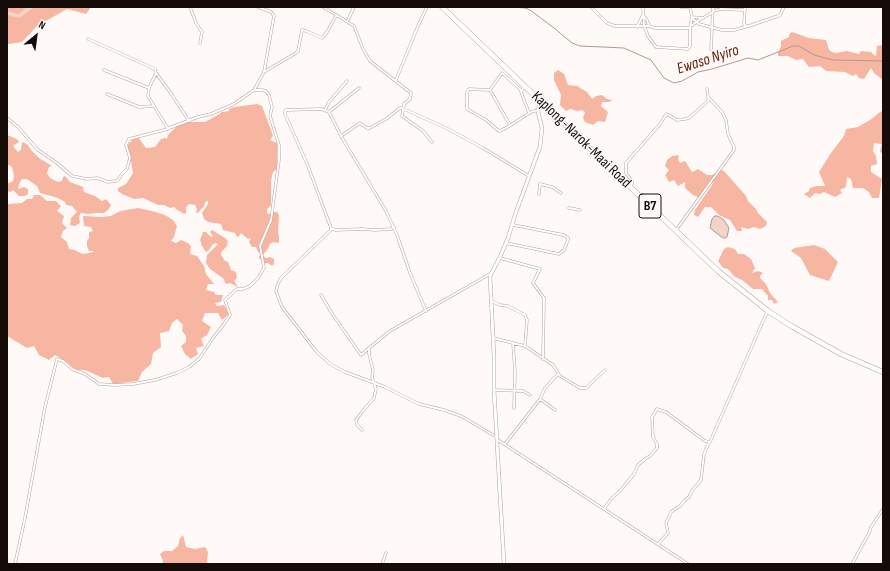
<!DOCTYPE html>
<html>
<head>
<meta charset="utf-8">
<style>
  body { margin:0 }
  #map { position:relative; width:890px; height:571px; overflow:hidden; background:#fff9f8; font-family:"Sofia Sans Condensed",sans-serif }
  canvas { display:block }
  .frame { position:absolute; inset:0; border:8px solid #150c0a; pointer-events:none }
  .north { position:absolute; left:16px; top:16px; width:40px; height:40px; -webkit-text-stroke:3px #fff9f8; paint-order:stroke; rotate:29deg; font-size:11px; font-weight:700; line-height:16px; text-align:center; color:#150c0a }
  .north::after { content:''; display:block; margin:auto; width:14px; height:18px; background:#150c0a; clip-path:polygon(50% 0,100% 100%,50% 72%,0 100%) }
</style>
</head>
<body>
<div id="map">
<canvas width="890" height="571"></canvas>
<div class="frame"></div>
<div class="north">N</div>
</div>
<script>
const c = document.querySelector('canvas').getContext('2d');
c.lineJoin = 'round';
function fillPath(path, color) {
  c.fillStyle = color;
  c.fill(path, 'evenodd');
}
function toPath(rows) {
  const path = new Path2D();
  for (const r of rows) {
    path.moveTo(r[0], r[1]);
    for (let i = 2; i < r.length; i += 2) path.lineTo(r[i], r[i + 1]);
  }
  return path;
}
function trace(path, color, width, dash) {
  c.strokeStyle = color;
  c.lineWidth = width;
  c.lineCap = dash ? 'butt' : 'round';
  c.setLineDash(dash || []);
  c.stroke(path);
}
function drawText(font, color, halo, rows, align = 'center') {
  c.font = font + ' "Sofia Sans Condensed",sans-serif';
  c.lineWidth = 3;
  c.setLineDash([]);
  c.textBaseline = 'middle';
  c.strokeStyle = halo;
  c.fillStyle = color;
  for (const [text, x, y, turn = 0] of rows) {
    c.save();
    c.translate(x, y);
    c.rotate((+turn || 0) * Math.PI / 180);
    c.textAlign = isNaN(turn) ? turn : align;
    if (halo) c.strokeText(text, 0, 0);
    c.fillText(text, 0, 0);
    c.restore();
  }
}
fillPath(toPath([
  [7,7,91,7,86,14,67,9,37,26,22,42,9,44,7,43],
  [792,32,809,38,826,40,829,50,832,52,836,53,847,51,859,54,861,51,871,52,874,55,876,56,877,46,881,45,883,48,883,80,874,73,871,68,864,79,859,78,856,74,853,76,845,72,826,71,820,66,809,67,803,59,796,60,788,56,778,56,778,52,781,47,781,41,789,37,790,33],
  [558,70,564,74,568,85,577,86,587,92,592,99,596,96,602,95,607,99,613,100,609,102,602,102,601,106,608,112,605,122,598,121,593,125,585,122,583,118,585,112,582,110,577,111,570,109,566,111,560,105,561,95,554,80,554,73],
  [257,104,262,106,271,130,273,136,270,140,277,143,277,169,273,172,271,181,271,205,267,209,267,213,269,214,272,212,277,212,279,215,278,232,279,237,279,243,273,242,270,244,268,249,266,250,267,251,265,252,263,256,266,258,270,257,274,259,274,264,272,266,268,263,264,263,259,258,260,254,257,250,256,247,252,247,249,242,251,238,248,239,241,233,239,236,237,237,235,233,223,230,221,224,208,222,204,219,202,213,208,204,208,201,205,202,204,207,201,209,198,213,196,212,197,209,195,205,189,204,186,207,186,213,184,214,176,209,174,207,170,208,164,205,158,205,143,198,134,199,122,194,118,191,118,188,126,184,133,173,131,161,127,148,127,146,133,139,138,137,146,148,155,147,161,139,165,138,167,139,168,135,176,127,188,122,205,122,216,116,222,112,229,111,229,109,234,107],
  [883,111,883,155,880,151,882,144,874,143,873,151,876,156,877,164,871,166,871,172,882,179,879,198,872,198,869,192,863,188,853,188,851,179,847,177,846,187,840,190,842,193,835,197,824,192,820,194,815,193,810,198,804,194,809,191,810,188,817,186,825,186,819,172,831,153,844,136,846,129,858,127,870,120,880,112],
  [7,135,17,139,19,142,13,146,18,152,21,150,22,142,27,144,31,150,39,158,52,166,49,167,47,173,50,178,58,182,62,181,63,177,65,176,70,182,83,187,84,192,95,196,102,201,106,199,111,205,108,210,104,213,96,213,88,214,81,213,79,217,80,223,75,226,70,225,71,218,77,212,72,206,66,205,65,202,58,198,40,193,37,186,27,179,22,179,19,184,18,189,24,187,28,189,28,194,25,196,19,196,13,190,10,192,7,191,7,184,13,181,14,176,12,167,7,164],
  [679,155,678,159,680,163,685,161,692,172,698,169,707,175,712,175,721,170,724,171,746,196,748,201,756,209,758,213,767,222,766,226,760,229,754,227,748,229,741,227,742,231,737,231,730,220,719,215,711,207,705,207,698,217,694,215,695,210,714,182,710,184,700,198,693,195,685,188,685,182,678,186,674,180,669,182,665,175,669,170,665,166,667,160,672,156],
  [34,195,40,195,47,201,56,201,61,206,57,211,64,216,62,223,67,228,63,231,61,237,67,242,69,249,75,250,82,254,90,253,94,251,89,251,87,246,87,241,89,238,89,232,93,231,91,227,84,226,83,216,102,217,111,216,120,211,138,208,152,211,165,215,173,220,177,226,174,237,171,241,176,243,181,240,188,243,191,246,190,254,197,256,204,266,206,274,214,284,208,284,206,290,214,292,216,295,223,295,221,302,215,303,217,306,224,305,229,314,222,320,218,313,205,313,202,321,211,327,207,335,201,339,204,346,196,348,198,354,191,359,185,354,181,346,186,342,186,336,182,331,183,325,177,319,172,323,169,331,160,333,161,347,153,353,151,364,142,372,138,381,113,384,109,377,103,378,85,370,76,370,65,361,55,355,49,360,39,355,34,346,27,348,7,336,7,204,22,203,27,199,32,199],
  [212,230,225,238,228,241,227,246,222,251,221,255,225,261,228,262,231,270,236,272,237,278,234,281,238,287,230,283,227,284,225,283,224,279,210,269,206,263,207,255,218,244,216,243,213,244,209,250,206,252,202,246,200,240,203,232,206,232,211,237,213,236,210,232],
  [814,245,825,249,838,262,829,281,810,275,801,258,791,251,794,248],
  [728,247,735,249,738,254,744,254,751,259,755,268,752,273,758,271,763,273,760,276,760,278,766,284,770,293,778,302,774,304,772,300,768,300,768,296,762,289,753,289,742,280,735,277,728,269,723,268,718,261,724,249],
  [183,535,186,547,195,549,205,547,208,552,207,562,208,564,162,564,163,561,160,554,164,551,172,551,178,546,180,538]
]), '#f7b6a1');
const water = toPath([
  [715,216,718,216,724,220,729,228,727,237,725,238,723,238,710,228,712,219,715,216]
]);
fillPath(water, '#f4d3c9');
trace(water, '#b19790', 1);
trace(toPath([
  [511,7,525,8,530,10,554,28,572,43,580,46,624,48,651,60,664,78,674,83,682,81,698,72,712,69,748,58,758,60,793,46,799,46,814,55,833,60,883,61]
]), '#b19790', 1);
trace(toPath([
  [7,13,19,16,31,7]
]), '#f4d3c9', 3.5);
const street = toPath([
  [190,7,196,23,202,32,200,43],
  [323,7,338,16],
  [591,7,607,23,615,26,649,26,655,28,690,28,692,17,690,7,681,7],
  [643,7,644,26,648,36,656,47,688,49,690,46,690,29],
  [713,11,721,9,744,10],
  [692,17,703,18,713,12],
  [692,18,699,24,722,30,734,30,749,26],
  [348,20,354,7],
  [744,24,745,7],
  [744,25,749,26,778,16,780,15,784,7],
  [691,26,702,18],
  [637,27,643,15,647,20,649,26],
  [88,39,155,69,156,73,170,92,189,121],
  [711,49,713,7],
  [104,70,149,88],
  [264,72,296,53,298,51,302,30,306,31,322,38,327,32,336,16,338,16,354,26,363,49,370,61,411,93,410,99,404,104,402,116,423,131,432,142],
  [156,73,149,88,148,96,168,129],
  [396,80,418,26,427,7],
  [524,86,521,92,529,113],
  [490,90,469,89,467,92,467,109,486,120,499,131,506,128,531,112,538,110],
  [490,90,502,73,522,91],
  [490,90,510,125],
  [107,94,139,107,153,106],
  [325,110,329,102,347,81],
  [329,112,359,88],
  [7,118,18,127,38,150,57,163,72,176,87,179,97,178,108,182,116,181,118,180,122,174,127,169,130,158,126,145,129,139,164,130,198,117,211,114,234,104,254,90,264,72,274,16,271,12,258,7],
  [341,136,360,123,367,128,370,128,386,119,400,108,404,109,448,129,483,148,529,176],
  [630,186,632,184,632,181,626,173,626,163,660,124,665,116,667,114,677,120,685,119,689,118,708,101,709,98],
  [539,194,540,184,552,187,561,193],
  [569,208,580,210],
  [394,227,391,229,375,230,362,229,335,230,331,228,331,230,281,278,278,284,276,291,282,307,316,351,330,364,345,372,385,387,419,404,444,410,461,416,493,435],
  [331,228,308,166,285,114,285,111,286,110,321,109,329,112,341,136,386,211,397,235,410,273,426,311],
  [676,230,734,150,734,147,728,134,726,120,722,112,708,97,707,89],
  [506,243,559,254,564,250,568,240,568,238,564,235,513,225],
  [500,258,540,269,533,283,544,298,543,359],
  [321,295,333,315,361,355,369,348],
  [491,301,500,305,508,306,525,315,527,320,525,346],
  [493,338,525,346,553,365,560,376,580,388,586,388,605,370],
  [513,343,515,372,514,408],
  [494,390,523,391,530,395],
  [540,399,555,410],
  [362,430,357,425,356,420,362,412,374,398,376,389,372,378,373,370,369,354,369,348,390,331,490,274],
  [498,440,688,564],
  [505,444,540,399,545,388,558,374],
  [604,509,611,499,620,491,634,474,638,465,645,459,650,456,657,448,657,444,653,437,652,417,657,409,666,412,705,441,710,442,767,312],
  [658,544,668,533,666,523,671,512,680,506,685,500,689,497,692,491,701,480,704,454,709,443],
  [15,564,25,518,45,407,57,359,63,361,72,369,85,374,99,384,115,385,133,384,155,380,177,373,189,367,199,359,213,338,224,324,230,315,225,300,237,289,243,289,250,286,258,278,264,268,260,246,271,220,279,160,279,145,270,116,272,107,269,95,266,91,262,90,254,90],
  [382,564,386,553],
  [852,564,869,533,871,527,883,509]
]);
const secondary = toPath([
  [504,564,494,390,494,357,490,276,500,257,508,238,516,212,540,147,542,128,538,112,540,100]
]);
const highway = toPath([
  [442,7,718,271,768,311,793,327,841,354,883,372]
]);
trace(street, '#b8a099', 3);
trace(secondary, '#b8a099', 4);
trace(highway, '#b8a099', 5.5);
trace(street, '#fff', 2);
trace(secondary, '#fff', 3);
trace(highway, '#fff', 4.5);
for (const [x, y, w] of [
  [650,206,22]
]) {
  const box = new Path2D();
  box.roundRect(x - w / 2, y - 12, w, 24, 3);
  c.fillStyle = '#fff9f8';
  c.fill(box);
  trace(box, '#150c0a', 1);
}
drawText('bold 14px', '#150c0a', null, [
  ["B7",650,206]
]);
drawText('15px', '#150c0a', '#fff9f8', [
  ["Kaplong-Narok-Maai Road",581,140,44]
]);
drawText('italic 16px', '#66220b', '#fff9f8', [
  ["Ewaso Nyiro",708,60,-18]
]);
</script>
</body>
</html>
